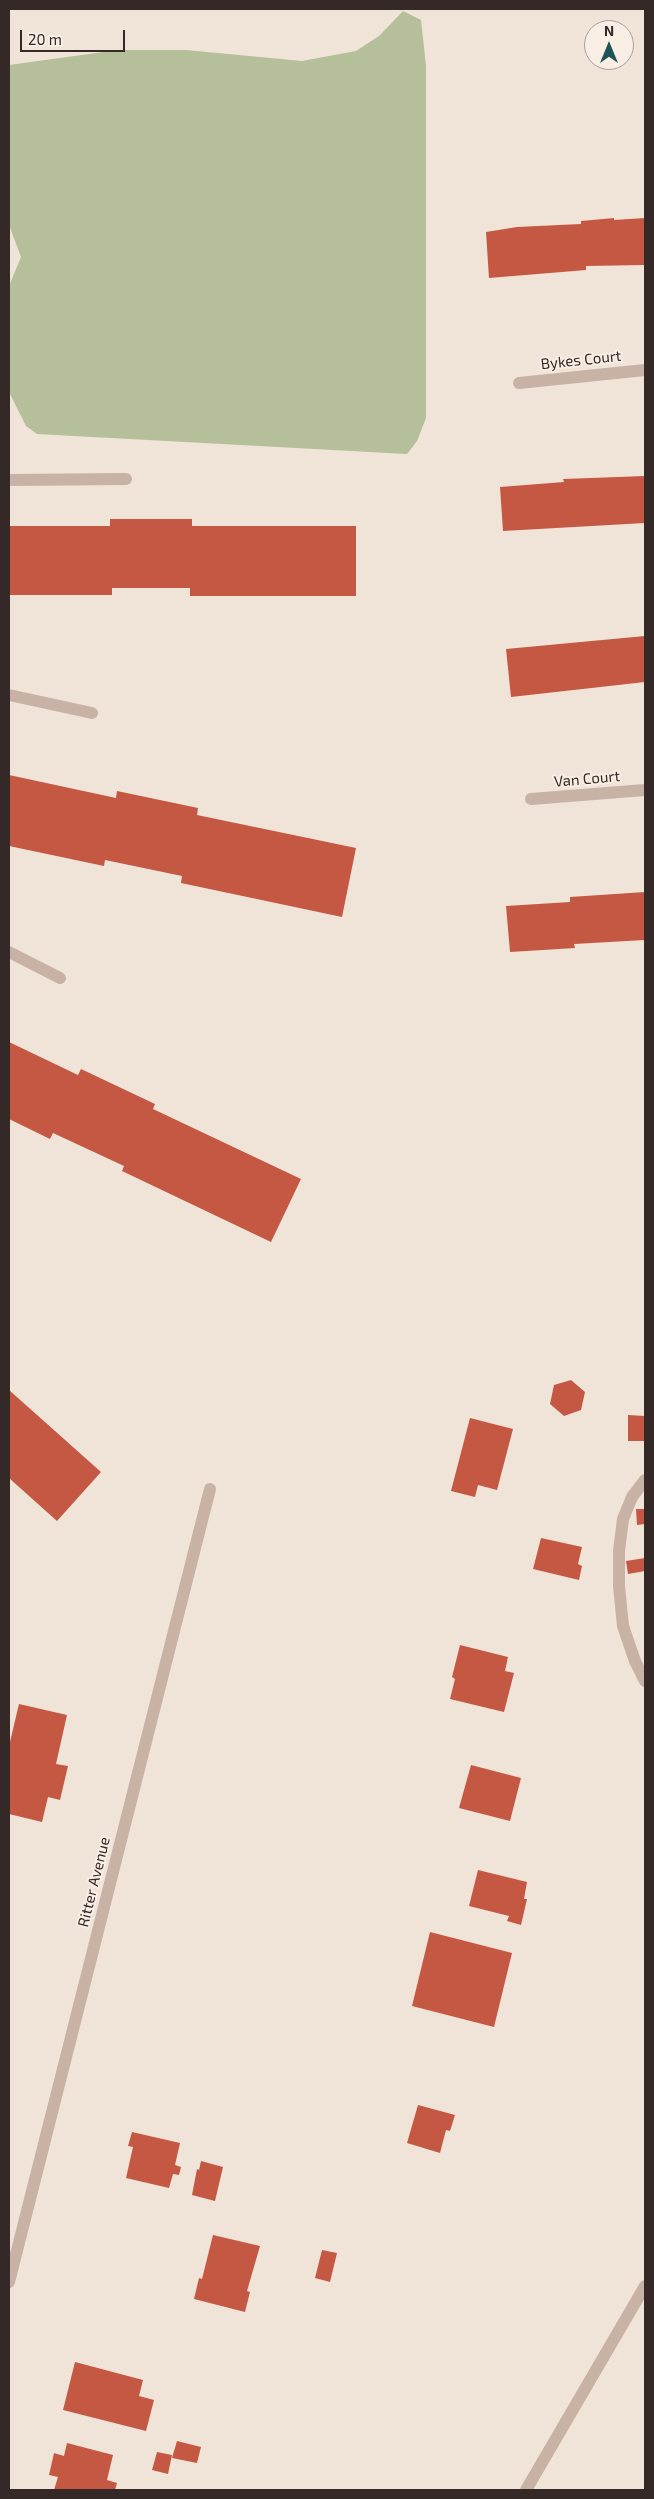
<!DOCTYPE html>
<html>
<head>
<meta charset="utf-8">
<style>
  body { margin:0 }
  #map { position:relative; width:654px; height:2499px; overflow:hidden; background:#f0e3d8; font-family:"Exo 2",sans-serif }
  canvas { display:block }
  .frame { position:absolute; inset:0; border:10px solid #342926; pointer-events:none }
  .north { position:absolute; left:584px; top:20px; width:50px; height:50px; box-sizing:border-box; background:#f8eee4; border:1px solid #aa9f98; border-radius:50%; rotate:0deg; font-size:14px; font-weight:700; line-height:20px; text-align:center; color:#342926 }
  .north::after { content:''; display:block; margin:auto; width:18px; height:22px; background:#1d5454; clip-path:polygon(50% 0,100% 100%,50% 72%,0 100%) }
  .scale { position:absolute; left:20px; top:30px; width:105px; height:22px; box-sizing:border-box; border:2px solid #342926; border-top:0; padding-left:6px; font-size:15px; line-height:18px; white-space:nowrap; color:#342926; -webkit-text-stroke:4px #f8eee4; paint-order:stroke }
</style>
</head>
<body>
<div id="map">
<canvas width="654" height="2499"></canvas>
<div class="frame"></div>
<div class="north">N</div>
<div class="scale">20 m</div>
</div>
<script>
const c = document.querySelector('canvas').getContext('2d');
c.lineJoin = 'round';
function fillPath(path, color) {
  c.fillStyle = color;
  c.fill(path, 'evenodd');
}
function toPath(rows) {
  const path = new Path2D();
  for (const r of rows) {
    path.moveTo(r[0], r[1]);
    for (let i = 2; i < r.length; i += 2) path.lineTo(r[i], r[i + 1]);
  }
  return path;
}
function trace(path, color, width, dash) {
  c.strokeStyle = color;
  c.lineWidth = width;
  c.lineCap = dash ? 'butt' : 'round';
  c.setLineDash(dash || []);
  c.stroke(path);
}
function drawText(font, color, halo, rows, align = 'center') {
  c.font = font + ' "Exo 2",sans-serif';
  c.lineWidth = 4;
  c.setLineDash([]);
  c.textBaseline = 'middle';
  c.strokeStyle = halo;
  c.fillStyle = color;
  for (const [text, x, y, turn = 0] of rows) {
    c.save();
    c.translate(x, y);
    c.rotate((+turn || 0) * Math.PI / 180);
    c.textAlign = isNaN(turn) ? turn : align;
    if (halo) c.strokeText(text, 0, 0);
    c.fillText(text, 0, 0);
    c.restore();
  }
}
fillPath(toPath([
  [403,11,421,20,426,66,426,418,417,441,407,454,37,434,26,426,9,392,9,286,21,257,9,225,9,65,118,50,186,50,302,61,356,51,379,36]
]), '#b5bf99');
fillPath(toPath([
  [614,218,614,220,645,218,645,265,586,266,586,270,489,278,486,232,517,227,581,224,581,221],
  [645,476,645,523,503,531,500,487,564,482,563,479],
  [110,519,192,519,192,526,356,526,356,596,190,596,190,588,112,588,112,595,9,595,9,526,110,526],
  [645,636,645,682,511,697,506,649],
  [9,775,116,798,117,791,198,808,197,815,356,848,342,917,181,883,182,876,105,860,104,866,9,846],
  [645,892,645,940,574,944,575,948,510,952,506,906,570,902,570,897],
  [9,1042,78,1075,81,1069,155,1104,153,1109,301,1179,271,1242,122,1171,124,1166,53,1133,50,1139,9,1119],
  [571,1380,585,1392,581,1410,564,1416,550,1404,554,1385],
  [9,1390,101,1472,57,1521,9,1478],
  [628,1415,645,1416,645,1441,628,1441],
  [470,1418,513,1429,497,1490,478,1485,475,1497,451,1491],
  [636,1509,645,1509,645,1524,637,1525],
  [541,1538,582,1547,578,1564,582,1566,579,1580,533,1569],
  [645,1558,645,1571,628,1574,626,1561],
  [460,1645,508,1657,505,1671,514,1673,504,1712,450,1699,455,1679,452,1677],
  [19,1704,67,1715,56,1764,68,1766,60,1800,48,1797,42,1822,9,1814,9,1746],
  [471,1765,521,1778,510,1821,459,1808],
  [478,1870,527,1882,524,1899,527,1899,521,1925,507,1921,509,1916,469,1906],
  [430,1932,512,1953,494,2027,412,2006],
  [418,2105,455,2115,450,2131,446,2130,440,2153,407,2143],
  [132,2132,180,2143,175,2165,181,2167,179,2175,173,2174,169,2188,126,2178,133,2147,128,2146],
  [201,2161,223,2167,215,2201,192,2195,197,2169,199,2170],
  [213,2235,260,2246,247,2291,250,2292,245,2312,194,2299,199,2278,202,2279],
  [322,2250,337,2253,330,2282,315,2278],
  [75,2362,143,2380,139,2396,154,2400,146,2431,63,2410],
  [177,2441,201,2447,197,2463,172,2458],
  [67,2443,113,2455,107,2480,117,2483,115,2490,54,2490,58,2477,49,2475,54,2453,64,2456],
  [157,2452,172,2455,168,2474,152,2470]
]), '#c45843');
trace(toPath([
  [519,383,645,370],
  [9,480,126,479],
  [9,695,92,713],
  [531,799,645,790],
  [9,952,60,978],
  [645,1480,632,1497,623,1519,619,1551,619,1586,623,1626,635,1661,645,1681],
  [9,2282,210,1489],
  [526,2490,645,2286]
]), '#c8b2a5', 12);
drawText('15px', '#342926', '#f8eee4', [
  ["Bykes Court",581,360,-6],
  ["Van Court",587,779,-5],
  ["Ritter Avenue",94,1882,-76]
]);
</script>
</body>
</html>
